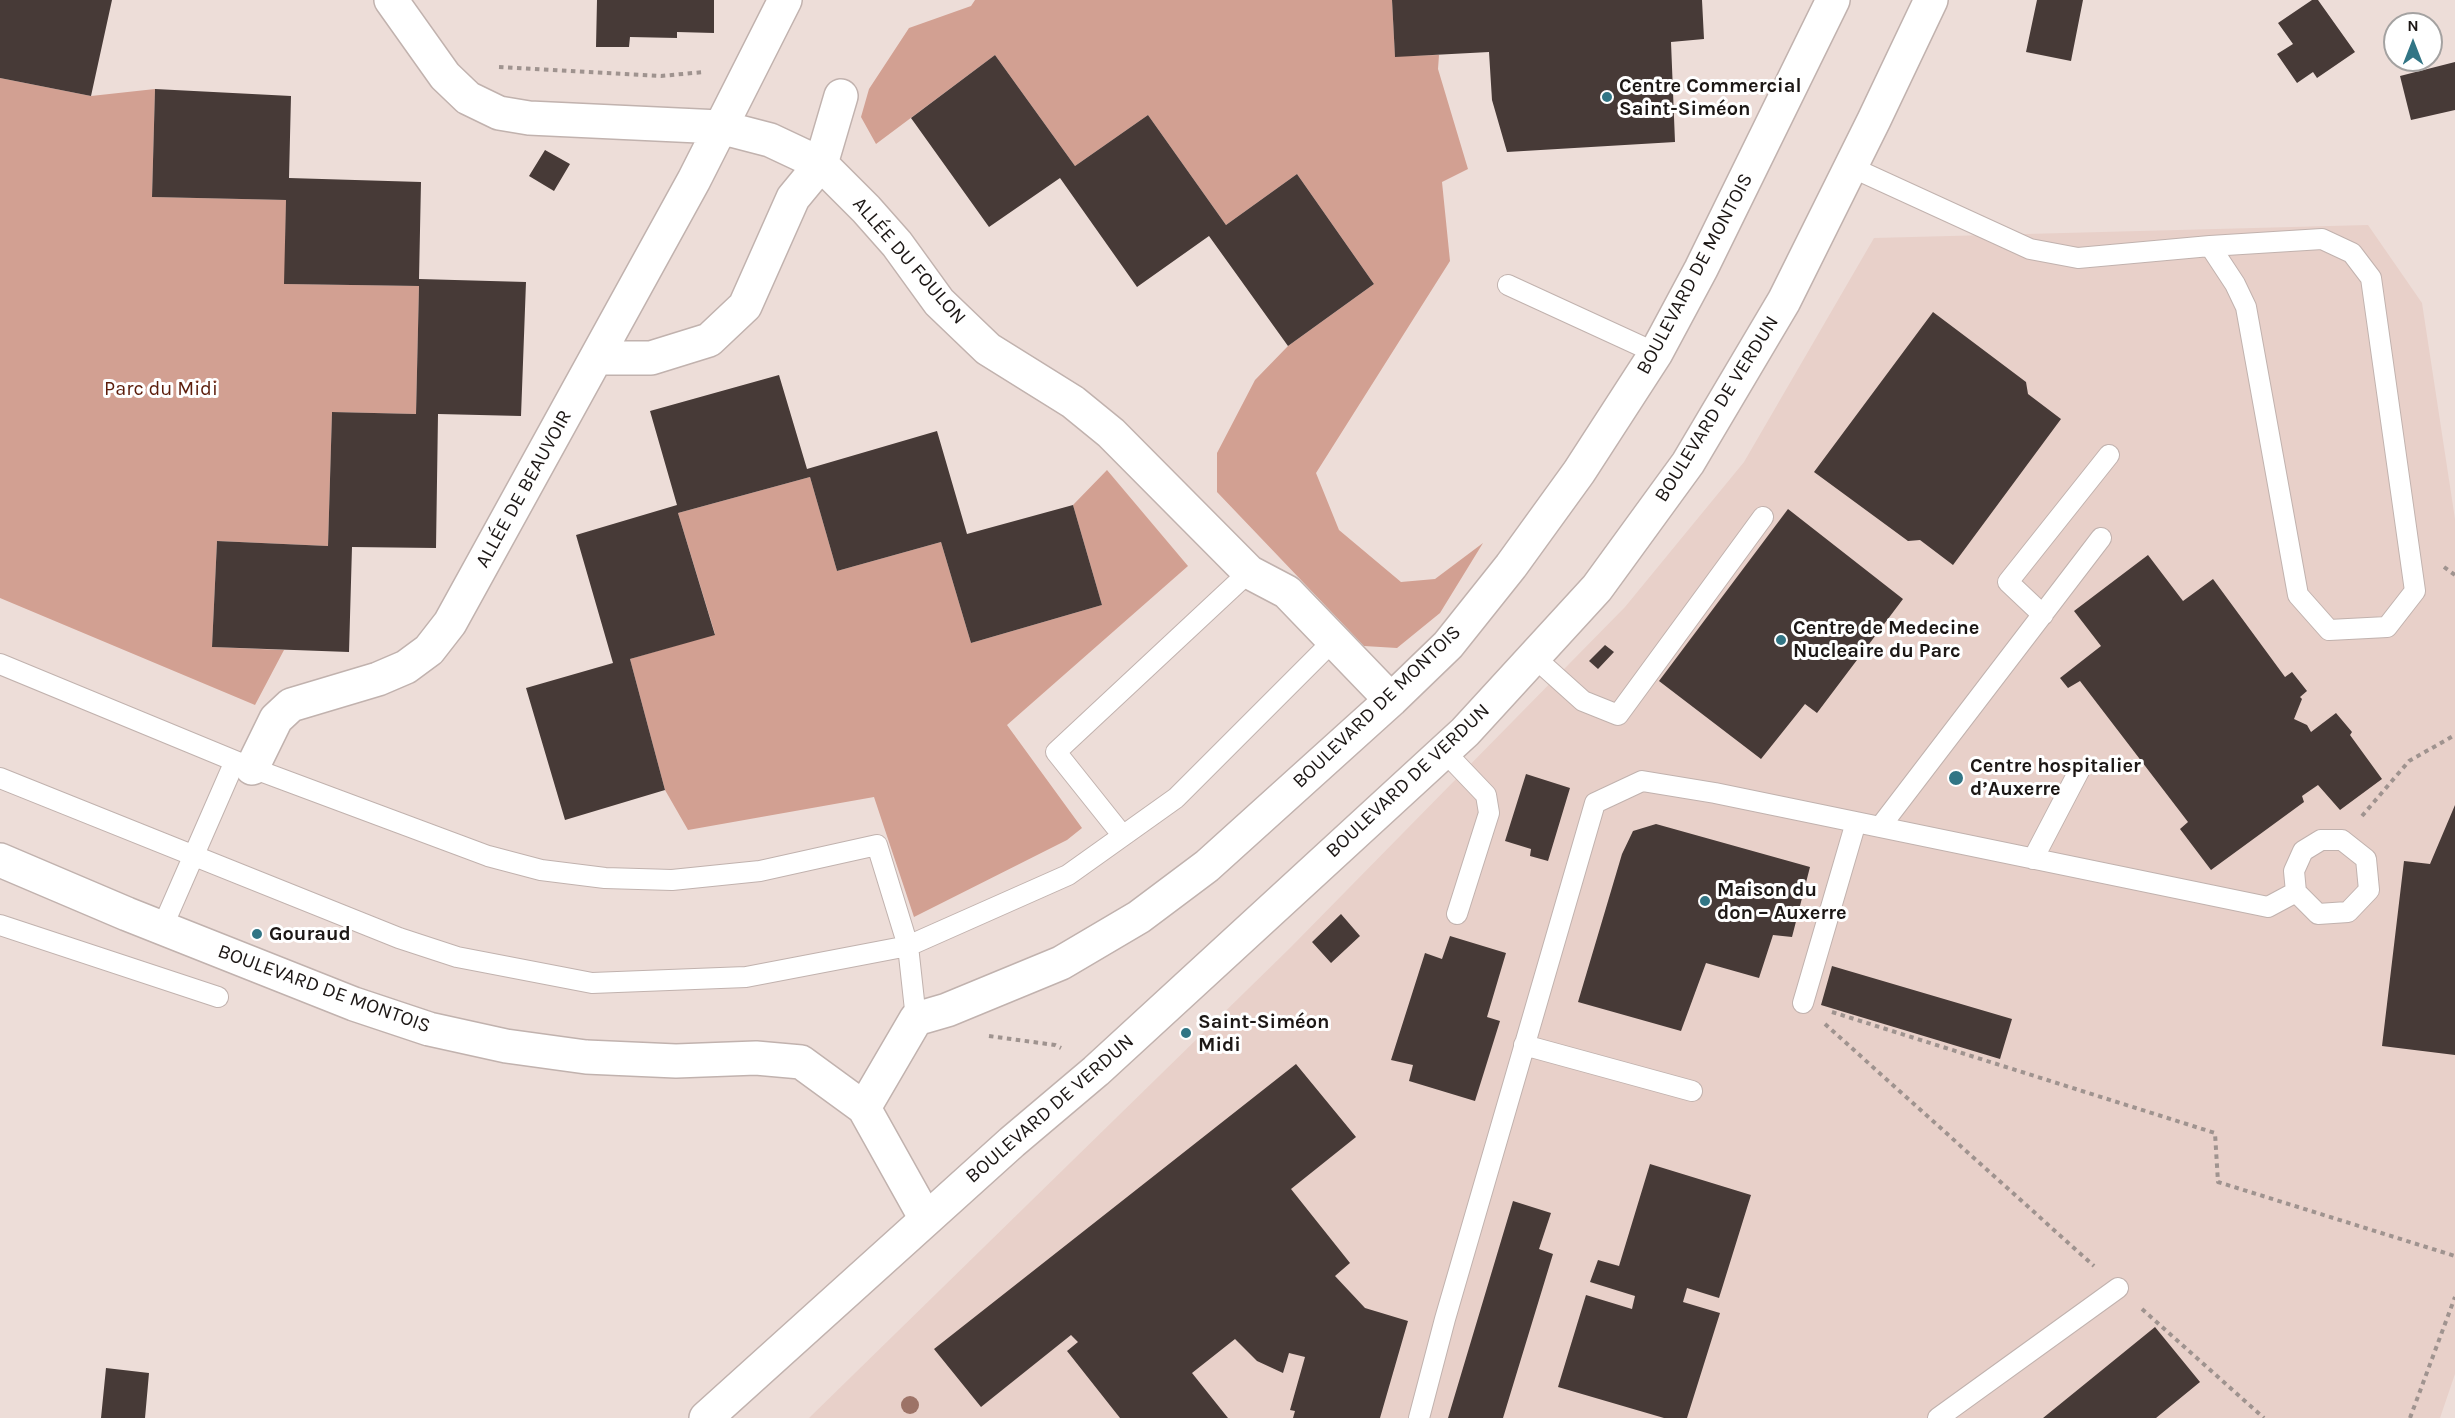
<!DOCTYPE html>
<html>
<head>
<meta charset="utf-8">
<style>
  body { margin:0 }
  #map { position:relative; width:2455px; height:1418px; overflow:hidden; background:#edddd8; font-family:Karla,sans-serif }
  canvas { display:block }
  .north { position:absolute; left:2383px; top:12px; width:60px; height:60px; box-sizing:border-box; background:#fff; border:2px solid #a4a2a1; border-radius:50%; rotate:0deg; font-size:16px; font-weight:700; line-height:24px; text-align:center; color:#1c1715 }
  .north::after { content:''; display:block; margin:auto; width:21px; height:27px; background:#317585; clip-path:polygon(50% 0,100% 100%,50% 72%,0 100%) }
</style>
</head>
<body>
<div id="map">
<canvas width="2455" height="1418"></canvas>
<div class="north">N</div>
</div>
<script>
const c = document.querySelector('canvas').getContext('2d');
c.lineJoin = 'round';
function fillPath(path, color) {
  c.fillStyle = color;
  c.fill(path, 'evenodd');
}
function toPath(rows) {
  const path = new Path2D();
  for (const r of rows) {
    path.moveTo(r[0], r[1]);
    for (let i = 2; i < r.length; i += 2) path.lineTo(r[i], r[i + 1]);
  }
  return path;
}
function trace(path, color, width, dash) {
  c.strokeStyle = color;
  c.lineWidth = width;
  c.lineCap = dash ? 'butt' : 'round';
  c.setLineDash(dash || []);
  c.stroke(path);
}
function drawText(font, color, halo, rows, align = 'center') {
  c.font = font + ' Karla,sans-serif';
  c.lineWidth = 6;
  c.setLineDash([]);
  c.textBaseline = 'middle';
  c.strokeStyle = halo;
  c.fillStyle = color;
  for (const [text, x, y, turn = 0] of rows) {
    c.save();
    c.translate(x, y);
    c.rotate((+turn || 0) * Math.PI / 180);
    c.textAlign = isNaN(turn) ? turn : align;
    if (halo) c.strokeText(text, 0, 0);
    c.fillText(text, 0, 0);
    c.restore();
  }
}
fillPath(toPath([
  [2368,225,2422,303,2455,519,2455,1374,2440,1418,809,1418,1290,948,1625,607,1744,462,1874,238]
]), '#e8d0c9');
fillPath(toPath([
  [975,0,1392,0,1395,56,1439,55,1438,69,1468,169,1442,182,1450,261,1316,473,1339,530,1401,582,1435,579,1483,543,1440,613,1397,648,1364,646,1217,492,1217,453,1255,380,1288,346,1374,284,1297,174,1226,225,1148,115,1075,166,995,55,876,144,861,117,869,89,909,28,971,6],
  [0,78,91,96,155,89,152,197,286,200,285,284,419,286,416,414,332,412,328,546,217,541,212,647,284,650,255,705,0,598],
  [1107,470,1188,566,1007,725,1082,828,1067,840,914,917,874,797,688,830,665,790,630,659,715,634,678,513,810,477,837,571,941,542,971,643,1102,605,1073,505]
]), '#d2a092');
fillPath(toPath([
  [0,0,112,0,91,96,0,78],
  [597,0,714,0,714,33,677,32,677,38,630,37,629,47,596,47],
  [1392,0,1702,0,1704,39,1671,42,1675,142,1507,152,1492,100,1489,52,1395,57],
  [2037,0,2083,0,2071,61,2026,52],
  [2312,0,2318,0,2355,52,2317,78,2313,72,2297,83,2277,54,2293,44,2278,23],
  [995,55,1075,166,1148,115,1226,225,1297,174,1374,284,1288,346,1209,236,1137,287,1060,178,989,227,911,118],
  [2455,62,2455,110,2411,120,2400,76],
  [155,89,291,96,289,178,421,182,419,279,526,282,521,416,438,414,436,548,352,547,349,652,212,647,217,541,328,546,332,412,416,414,419,286,284,284,286,200,152,197],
  [545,150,570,164,554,191,529,176],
  [1933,312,2026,382,2028,394,2061,419,1953,565,1920,540,1908,541,1814,472],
  [779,375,807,469,937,431,967,534,1073,505,1102,605,971,643,941,542,837,571,810,477,678,513,715,635,630,659,665,790,565,820,526,688,613,663,576,535,677,505,650,411],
  [1788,509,1903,599,1817,713,1805,704,1761,759,1659,681],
  [2148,555,2183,601,2213,579,2285,677,2292,672,2307,691,2300,697,2302,699,2294,719,2307,725,2311,732,2336,713,2352,732,2350,735,2382,779,2340,810,2318,785,2302,796,2304,802,2211,870,2180,829,2188,822,2080,681,2068,688,2060,678,2101,646,2074,611],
  [1605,645,1614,652,1598,669,1589,661],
  [1526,774,1570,788,1548,861,1530,856,1531,849,1505,841],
  [2455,805,2455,1055,2382,1046,2404,861,2430,864],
  [1656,824,1810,867,1792,937,1773,935,1759,978,1706,963,1681,1031,1578,1002,1622,854,1633,831],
  [1341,914,1360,936,1331,963,1312,942],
  [1450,936,1506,953,1487,1017,1500,1021,1475,1101,1409,1081,1413,1065,1391,1060,1425,953,1442,959],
  [1832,966,2012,1019,2000,1059,1821,1005],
  [1296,1064,1356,1137,1291,1189,1350,1263,1335,1276,1365,1308,1408,1321,1380,1418,1293,1418,1295,1411,1290,1410,1305,1357,1289,1353,1283,1373,1257,1361,1235,1339,1192,1373,1228,1418,1120,1418,1067,1351,1078,1342,1071,1335,981,1407,934,1349],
  [1650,1164,1751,1195,1719,1298,1687,1288,1683,1302,1720,1313,1687,1418,1664,1418,1558,1387,1586,1295,1632,1309,1635,1296,1590,1282,1598,1260,1619,1266],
  [1513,1201,1551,1213,1539,1249,1553,1254,1503,1418,1448,1418],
  [2155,1327,2200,1382,2156,1418,2043,1418],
  [106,1368,149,1373,145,1418,101,1418]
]), '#473a37');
const service = toPath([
  [1851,167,2030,249,2078,258,2210,246,2322,239,2352,253,2371,278,2415,591,2387,627,2329,630,2298,595,2246,307,2235,284,2210,246],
  [1508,285,1656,353],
  [2043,615,2008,582,2109,455],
  [1534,657,1583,701,1618,715,1763,517],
  [0,664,252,768,488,856,541,870,605,878,672,880,760,871,877,845,908,946,916,1019],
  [1444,751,1486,795,1489,813,1457,914],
  [0,778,399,938,457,957,592,983,746,977,908,946,1068,875,1176,798,1334,640],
  [1880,827,2101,538],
  [1123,836,1056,752,1249,572],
  [2321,840,2342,840,2366,859,2369,890,2348,912,2318,914,2296,892,2294,871,2303,851,2321,840],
  [2033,859,2079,771],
  [0,925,218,997],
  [162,928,235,761],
  [1803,1003,1856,822],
  [1524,1045,1692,1091],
  [1419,1418,1445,1319,1595,803,1642,781,1715,793,2268,907,2296,892],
  [1938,1418,2118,1288]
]);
const minor = toPath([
  [391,0,445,76,468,98,499,113,529,118,720,127,770,140,821,164,866,209,897,244,939,302,988,349,1073,402,1111,433,1249,572,1287,592,1391,700],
  [597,358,651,358,709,340,745,306,793,198,821,164,841,96],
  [252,768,276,719,291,705,378,679,406,667,429,650,450,623,694,180,785,0],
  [0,860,127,914,354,1004,429,1029,506,1046,586,1057,676,1061,756,1058,801,1062,864,1108,926,1219],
  [864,1108,916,1019,947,1010,1061,963,1139,917,1207,866,1391,700,1448,645,1511,566,1579,472,1656,353,1701,269,1833,0]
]);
const primary = toPath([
  [706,1418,1012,1142,1096,1071,1465,732,1597,588,1688,463,1784,301,1874,120,1931,0]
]);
trace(service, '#c1b2ae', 22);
trace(minor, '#c1b2ae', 36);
trace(primary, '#c1b2ae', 36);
trace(toPath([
  [499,67,661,76,704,72],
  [2444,567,2455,575],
  [2362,816,2409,761,2455,735],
  [1832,1012,2215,1133,2218,1182,2455,1256],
  [1825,1024,2094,1266],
  [989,1036,1055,1045,1061,1048],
  [2142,1309,2264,1418],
  [2410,1418,2455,1297]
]), '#9f938f', 4, [4.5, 4.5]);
trace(service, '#fff', 20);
trace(minor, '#fff', 33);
trace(primary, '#fff', 33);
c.fillStyle = '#9d7367';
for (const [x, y] of [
  [910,1405]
]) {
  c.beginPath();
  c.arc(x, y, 9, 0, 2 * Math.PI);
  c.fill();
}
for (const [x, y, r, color] of [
  [1607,97,6,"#317585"],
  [1781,640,6,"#317585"],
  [1956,778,8,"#317585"],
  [1705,901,6,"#317585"],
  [257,934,6,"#317585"],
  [1186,1033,6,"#317585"]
]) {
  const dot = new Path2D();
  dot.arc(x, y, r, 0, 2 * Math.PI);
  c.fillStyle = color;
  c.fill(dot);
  trace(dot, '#fff', 2);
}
drawText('bold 20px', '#1c1715', '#fff', [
  ["Centre Commercial",1619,86],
  ["Saint-Siméon",1619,109],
  ["Centre de Medecine",1793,628],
  ["Nucleaire du Parc",1793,651],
  ["Centre hospitalier",1970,766],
  ["d’Auxerre",1970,789],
  ["Maison du",1717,890],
  ["don – Auxerre",1717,913],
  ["Gouraud",269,934],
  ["Saint-Siméon",1198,1022],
  ["Midi",1198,1045]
], 'left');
drawText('20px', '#1c1715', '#fff', [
  ["ALLÉE DU FOULON",909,261,49],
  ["BOULEVARD DE MONTOIS",1695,274,-62],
  ["BOULEVARD DE VERDUN",1717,409,-58],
  ["ALLÉE DE BEAUVOIR",524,489,-61],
  ["BOULEVARD DE MONTOIS",1377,707,-44],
  ["BOULEVARD DE VERDUN",1408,781,-43],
  ["BOULEVARD DE MONTOIS",324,989,20],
  ["BOULEVARD DE VERDUN",1050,1109,-41]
]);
drawText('20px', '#5c1c0a', '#fff', [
  ["Parc du Midi",161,389]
]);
</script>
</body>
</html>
